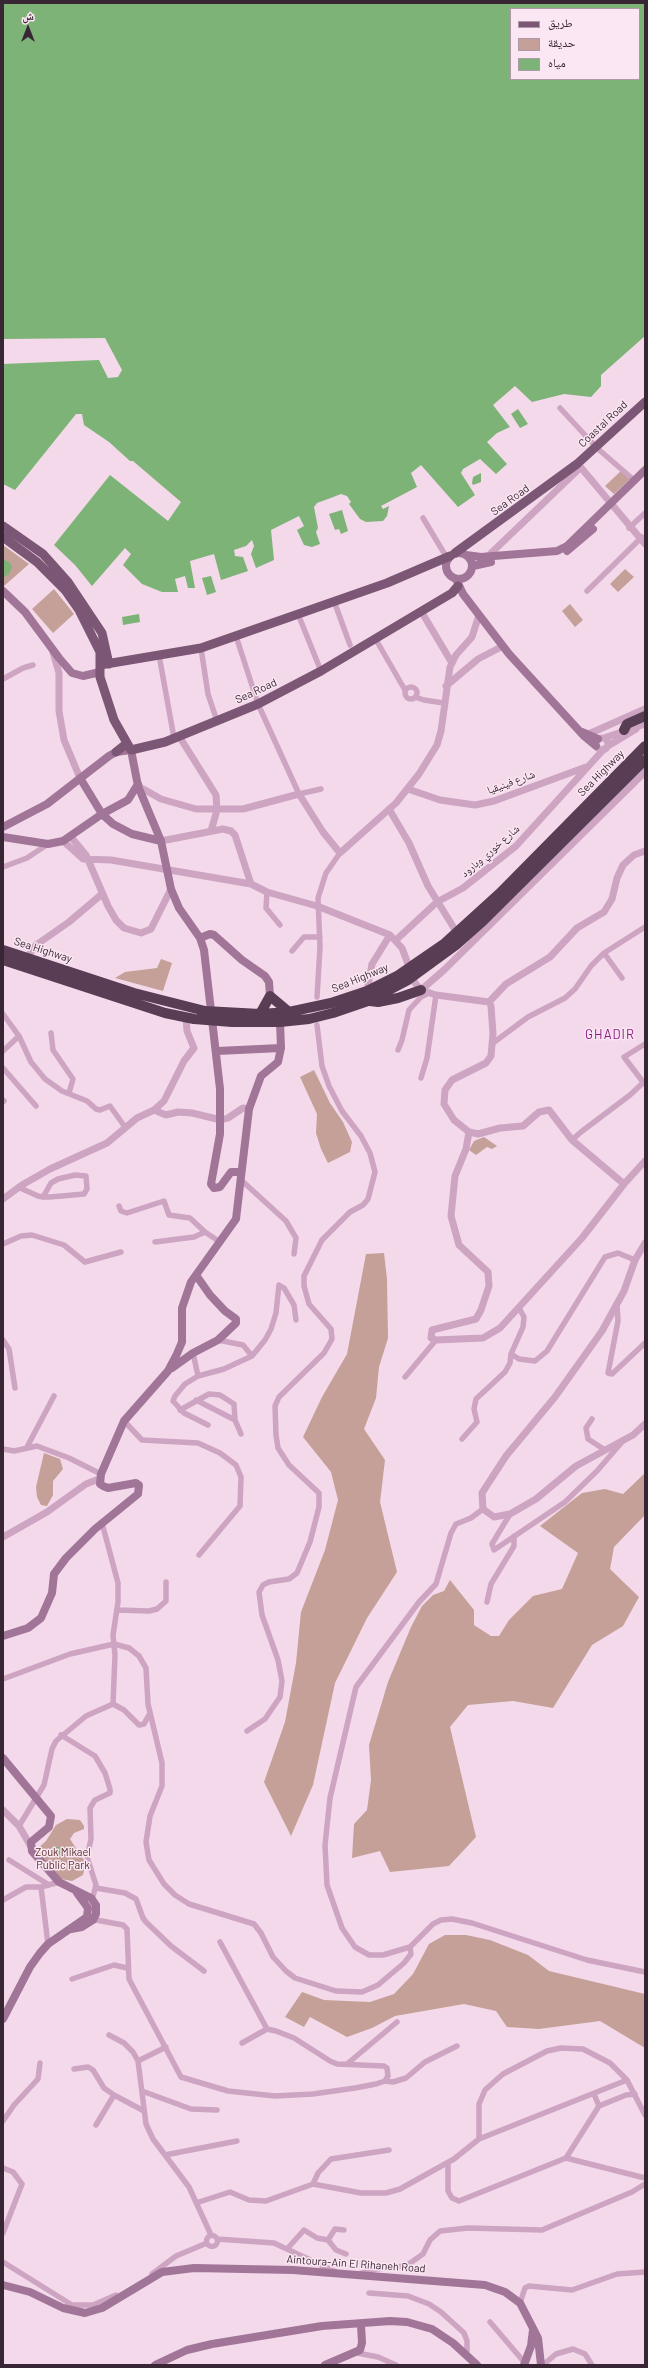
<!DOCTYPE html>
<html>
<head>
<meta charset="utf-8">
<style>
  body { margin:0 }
  #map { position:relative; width:648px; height:2368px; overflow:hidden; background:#f4d9ea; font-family:Barlow,"Noto Naskh Arabic",sans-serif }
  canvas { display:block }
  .frame { position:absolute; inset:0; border:4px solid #382635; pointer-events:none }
  .legend { position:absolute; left:510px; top:8px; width:130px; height:72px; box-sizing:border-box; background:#fbe6f3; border:1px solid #ad99a7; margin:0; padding:5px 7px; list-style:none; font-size:12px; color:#382635 }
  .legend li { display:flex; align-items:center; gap:8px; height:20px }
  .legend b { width:20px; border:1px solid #ad99a7 }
  .north { position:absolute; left:8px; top:8px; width:40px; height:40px; -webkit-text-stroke:3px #fbe6f3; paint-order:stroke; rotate:0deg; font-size:11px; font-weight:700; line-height:16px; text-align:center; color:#382635 }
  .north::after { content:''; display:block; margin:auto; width:14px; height:18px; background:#382635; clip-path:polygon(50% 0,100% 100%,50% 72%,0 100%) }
</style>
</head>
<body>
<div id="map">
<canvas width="648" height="2368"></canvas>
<div class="frame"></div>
<ul class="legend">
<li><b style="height:5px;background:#7b5675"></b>طريق</li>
<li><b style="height:11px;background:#c4a098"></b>حديقة</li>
<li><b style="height:11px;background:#7db376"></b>مياه</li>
</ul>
<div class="north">ش</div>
</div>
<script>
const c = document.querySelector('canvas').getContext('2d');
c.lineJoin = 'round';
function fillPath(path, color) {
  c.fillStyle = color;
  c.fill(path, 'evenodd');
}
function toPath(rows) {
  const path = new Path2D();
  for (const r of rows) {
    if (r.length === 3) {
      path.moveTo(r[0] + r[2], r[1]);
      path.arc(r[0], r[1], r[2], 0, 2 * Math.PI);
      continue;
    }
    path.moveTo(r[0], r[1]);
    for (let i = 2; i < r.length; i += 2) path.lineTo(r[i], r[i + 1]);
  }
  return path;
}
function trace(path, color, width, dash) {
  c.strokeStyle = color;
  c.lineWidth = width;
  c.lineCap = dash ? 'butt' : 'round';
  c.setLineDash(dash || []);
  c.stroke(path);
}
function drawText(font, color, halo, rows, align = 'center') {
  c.font = font + ' Barlow,"Noto Naskh Arabic",sans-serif';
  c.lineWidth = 3;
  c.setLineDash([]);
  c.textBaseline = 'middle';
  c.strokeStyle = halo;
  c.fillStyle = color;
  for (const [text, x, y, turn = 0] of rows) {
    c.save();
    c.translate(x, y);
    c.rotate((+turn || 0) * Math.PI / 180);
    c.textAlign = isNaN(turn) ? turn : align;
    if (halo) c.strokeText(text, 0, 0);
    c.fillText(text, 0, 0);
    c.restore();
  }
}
fillPath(toPath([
  [622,470,630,479,614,494,605,486],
  [3,545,29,564,4,586,3,586],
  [625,569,634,577,618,592,610,584],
  [54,589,74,614,53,633,32,609],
  [570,604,583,620,575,627,562,611],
  [161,959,172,963,163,991,115,978,125,972,157,968],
  [314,1070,330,1103,343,1122,352,1142,350,1152,328,1163,321,1149,316,1133,317,1114,300,1077],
  [484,1137,497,1146,492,1149,487,1147,476,1155,469,1150,474,1141],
  [384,1253,387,1279,388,1338,379,1367,376,1398,364,1429,385,1460,380,1502,397,1572,367,1618,335,1683,313,1785,291,1836,264,1782,285,1722,296,1663,301,1612,325,1550,338,1500,331,1472,303,1437,322,1397,347,1354,366,1254],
  [44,1453,60,1459,63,1469,53,1481,53,1495,47,1506,41,1505,37,1497,36,1487],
  [645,1473,645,1515,614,1547,610,1569,639,1597,623,1626,592,1645,553,1708,513,1701,468,1705,450,1727,476,1837,449,1866,390,1872,380,1851,352,1858,354,1824,367,1810,371,1780,369,1745,388,1682,411,1627,422,1606,433,1595,444,1591,450,1580,474,1610,474,1625,491,1636,499,1636,509,1620,533,1596,562,1589,578,1553,540,1526,582,1493,605,1489,623,1494],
  [67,1819,80,1820,84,1826,84,1829,74,1833,70,1839,84,1860,85,1866,83,1875,72,1881,61,1879,46,1864,37,1849,46,1841,56,1825],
  [445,1935,466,1935,490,1940,528,1955,549,1971,645,1994,645,2048,600,2021,539,2029,507,2027,496,2011,464,2004,395,2016,372,2028,347,2037,310,2017,304,2027,285,2017,302,1992,324,2000,370,2002,394,1994,413,1974,429,1944]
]), '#c4a098');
fillPath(toPath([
  [3,3,645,3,645,336,601,375,601,386,591,397,564,394,532,402,515,386,493,405,510,427,497,433,487,442,507,464,496,474,480,459,463,469,461,473,475,495,458,507,421,465,411,473,417,487,381,506,383,509,389,506,387,516,383,521,366,522,360,519,349,504,351,502,347,496,341,494,328,499,317,503,314,507,318,528,316,532,320,544,312,547,304,545,297,530,304,526,299,516,271,530,274,560,256,568,251,554,254,546,252,540,246,546,234,550,235,556,243,557,248,571,221,580,214,554,190,561,195,588,188,588,185,576,175,579,178,592,162,592,142,584,123,565,131,554,125,548,92,586,75,565,54,545,110,475,168,521,181,502,133,461,130,461,109,442,84,425,82,414,76,414,15,490,3,484,3,364,99,360,108,378,118,377,122,370,105,338,3,339],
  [511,9,639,9,639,79,511,79],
  [518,409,528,424,520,428,511,414],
  [481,473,481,482,473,485,472,483,473,477],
  [342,510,348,531,341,534,339,529,335,530,329,514],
  [3,559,9,562,12,567,9,574,4,577],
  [211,576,216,592,207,595,202,578],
  [139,614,140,622,123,625,122,617],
  [58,1852,5]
]), '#7db376');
trace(toPath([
  [560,408,597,448,635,481],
  [423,518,447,558],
  [629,528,645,513],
  [587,591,642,537],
  [334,601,350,645],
  [298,614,321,671],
  [236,636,258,704,299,794,321,789],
  [375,638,405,690],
  [201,648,208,694,217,721],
  [159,655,174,738],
  [3,679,23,668,33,665],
  [411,693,6],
  [415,697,424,700,444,703],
  [3,867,27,858,48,844],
  [267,892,266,908,280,925],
  [292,951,304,937,320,937],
  [604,953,622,978],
  [317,997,320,947,318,898,326,873,340,853],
  [3,1014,19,1036,31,1062,45,1079,62,1091,87,1101,96,1109,100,1110,110,1106,125,1127],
  [51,1033,53,1050,73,1079,69,1093],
  [493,1043,528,1017,565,998,575,989,591,966,604,953,645,927],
  [398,1050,402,1040,409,1010,421,997,429,993],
  [3,1051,19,1036],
  [3,1068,36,1106],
  [421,1078,427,1058,436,995],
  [643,1082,624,1057,645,1044],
  [3,1100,4,1101],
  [572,1140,581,1132,630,1095,645,1081],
  [240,1179,286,1221,296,1238,294,1254],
  [18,1187,38,1196,43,1197,49,1197,62,1196,84,1194,87,1189,86,1176,75,1175,58,1179,51,1183,43,1197],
  [119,1206,121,1211,127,1213,164,1201,169,1215,190,1218,205,1232,220,1242],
  [155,1242,194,1237,205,1232],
  [3,1244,21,1236,32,1235,64,1245,85,1262,121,1252],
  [617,1305,618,1321,608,1373,612,1374,645,1343],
  [3,1340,9,1349,15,1388],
  [218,1340,243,1345,252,1356],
  [193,1353,198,1376,224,1369,252,1356,265,1340,271,1329,276,1313,279,1285,284,1288,294,1305,296,1320],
  [511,1354,519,1359,535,1361,547,1351,605,1257,618,1253,635,1260],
  [198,1376,185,1384,175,1396,173,1401,184,1413,208,1425],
  [405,1377,436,1340],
  [196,1400,235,1420],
  [180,1410,209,1394,220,1395,234,1404,235,1420,241,1434],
  [592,1419,586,1428,588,1439,605,1450],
  [124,1421,142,1440,198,1443,220,1453,236,1465,241,1477,240,1506,199,1555],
  [462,1439,477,1422,474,1409,476,1399,505,1372,510,1363,511,1354,523,1327,524,1317,519,1308],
  [27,1447,54,1396],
  [3,1449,14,1451,37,1446,69,1458,101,1474],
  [483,1509,471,1518,456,1524,451,1533,436,1584,419,1602,356,1687,330,1798,325,1845,327,1885,342,1928,355,1947,369,1955,383,1955,410,1947,433,1924,441,1920,452,1919,472,1923,587,1960,645,1972],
  [510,1514,492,1544,494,1550,565,1502,597,1471,622,1442],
  [487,1602,491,1584,514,1546,514,1536],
  [117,1610,149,1611,157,1609,166,1601,166,1582],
  [3,1679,70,1654,114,1644,129,1648,139,1656,146,1668,148,1704,162,1763,162,1786,150,1816,146,1842,149,1860,164,1884,175,1895,189,1904,254,1924,261,1933,273,1957,286,1971,295,1978,336,1991,362,1992,378,1985,404,1963,411,1954,410,1947],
  [113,1704,124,1710,139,1725,144,1724,150,1713],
  [247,1731,265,1719,280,1697,282,1681,278,1660,262,1615,259,1592,263,1585,269,1582,289,1579,297,1573,310,1542,319,1507,319,1493,289,1465,278,1448,276,1435,275,1406,279,1397,324,1353,332,1339,331,1329,309,1304,304,1286,304,1276,322,1240,350,1212,363,1205,368,1199,375,1172,370,1153,361,1136,342,1111,329,1086,322,1066,317,1025],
  [61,1735,95,1756,105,1773,110,1789,110,1793,95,1800,90,1808,91,1839,87,1857,96,1885,92,1900],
  [19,1826,44,1785,52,1749,56,1741,86,1716,113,1704,115,1655,113,1635,118,1602,118,1583,102,1523],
  [9,1860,49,1885],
  [41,1887,48,1944],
  [96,1888,125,1893,136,1899,143,1918,146,1922,171,1946,204,1971],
  [3,1900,26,1887,41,1887,59,1882],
  [91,1919,123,1925,127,1929,129,1979,181,2077,228,2091,275,2096,313,2094,355,2088,376,2084,385,2081,388,2076,387,2068,384,2066,337,2064,330,2061,294,2038,276,2031,267,2029,242,2043],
  [220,1942,267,2029],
  [72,1979,114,1965,127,1968],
  [109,2035,124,2043,133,2052,138,2061],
  [166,2047,138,2061,146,2124,153,2139,189,2187,211,2235],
  [347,2064,397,2022],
  [74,2069,88,2067,93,2070,104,2088,114,2095],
  [385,2081,393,2082,406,2078,425,2062,457,2046],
  [142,2091,191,2109,217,2110],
  [599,2106,626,2095,635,2094],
  [3,2121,14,2105,38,2079,40,2063],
  [96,2125,114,2095,144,2111],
  [479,2139,479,2104,485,2090,503,2074,547,2051,561,2048,583,2049,610,2063,627,2080],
  [165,2155,237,2141],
  [566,2158,599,2106,594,2094],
  [448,2163,448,2191,452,2198,459,2201,566,2158,645,2178],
  [3,2168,13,2172,22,2184,3,2233],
  [313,2184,318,2173,331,2159,389,2150],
  [196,2203,230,2192,249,2200,266,2201,313,2184,361,2193,386,2193,400,2189,454,2159,479,2139,627,2080,645,2115],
  [212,2241,5.5],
  [217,2239,274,2243,336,2272],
  [328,2240,335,2229,344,2230],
  [287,2249,304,2230,317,2238,328,2240,336,2250,346,2254],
  [3,2262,72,2305,93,2305,116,2295],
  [152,2274,176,2256,207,2243],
  [359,2274,376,2269,406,2266,423,2254,430,2240,440,2231,468,2228,542,2230,632,2192,645,2184],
  [369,2293,408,2296,429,2304,441,2312,464,2333,467,2341,467,2351,465,2353],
  [520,2303,525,2288,529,2286,572,2290,617,2274,645,2272],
  [490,2322,525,2363],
  [357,2353,378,2357,396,2365],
  [543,2365,556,2354,573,2349,585,2354,592,2365]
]), '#cda4c1', 5.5);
trace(toPath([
  [578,464,645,544],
  [487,557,580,468],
  [421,611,452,663],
  [53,652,59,673,59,711,64,740,80,778],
  [446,686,478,659,503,646],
  [179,736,216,795,217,810,211,831],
  [584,736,645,709],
  [604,738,645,724],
  [602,744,6],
  [608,746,636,729],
  [138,786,161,799,196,809,243,809,299,794,323,832,340,853,396,803,419,774,437,745,441,731,450,667,456,655,472,637,479,615],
  [408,789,440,800,475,805,494,801,586,767],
  [389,809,409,843,428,886,457,933],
  [71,837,86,855,108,906,116,920,124,928,141,933,151,929,171,889],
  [63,841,83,859,111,860,251,884,267,892,317,906,390,935,402,948,415,983,421,990,436,995,489,1002,491,1006,493,1034,491,1056,486,1063,452,1080,445,1090,444,1104,454,1120,469,1132,478,1134,500,1128,523,1126,539,1112,549,1110,572,1140,624,1184],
  [161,841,223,829,231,831,235,835,251,884],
  [396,940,437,902,463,888,516,846,604,749],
  [27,958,36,945,69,922,102,894],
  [421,990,444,970,645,772],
  [367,991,372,964,390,935],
  [489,1002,506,984,550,957,577,928,604,912,612,899,617,878,623,865,634,855,645,851],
  [154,1110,166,1115,178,1112,192,1113,221,1120,228,1118,243,1108,249,1109],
  [469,1132,466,1149,455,1176,451,1216,459,1245,488,1272,489,1286,481,1310,476,1319,432,1330,431,1338,436,1340,483,1338,500,1328,582,1238,624,1184,645,1161],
  [3,1199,22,1185,50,1169,107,1143,137,1118,154,1110,164,1101,184,1061,194,1048,187,1031,186,1017],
  [645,1243,635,1260,624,1291,602,1331,555,1397,506,1456,482,1493,483,1509,494,1517,510,1514,536,1499,576,1466,633,1435,645,1424],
  [3,1537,47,1512,86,1484,99,1479],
  [3,1810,19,1826,30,1845]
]), '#cda4c1', 7);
trace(toPath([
  [567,551,593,529],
  [459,566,13],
  [466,555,481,557,557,551,567,546,645,470],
  [473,566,491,562],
  [456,579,463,594,509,654,584,736,596,746],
  [3,591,25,612,59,658,72,673,83,676,100,672],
  [582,732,598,739],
  [80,778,102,814,113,824,132,834,161,841],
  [3,827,47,804,109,756,116,752,131,750,138,786,161,841,171,889,179,908,200,938,204,950,220,1089,220,1134,211,1184,214,1188,220,1187,231,1172,241,1172],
  [3,837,48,844,63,841,102,814,128,800,138,784],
  [200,938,210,934,214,935,242,960,265,976,269,982,270,996],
  [217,1051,281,1048],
  [172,1368,193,1353,218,1340,236,1323,236,1319,225,1311,210,1295,196,1275],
  [3,1636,28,1628,41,1618,52,1593,54,1574,66,1558,95,1529,138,1494,139,1485,136,1483,108,1488,103,1486,100,1484,101,1474,124,1421,168,1371,176,1356,182,1342,182,1308,191,1282,236,1219,249,1109,261,1076,278,1062,281,1048,280,1022],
  [3,1758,51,1816,49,1827,31,1842,32,1851,59,1882,91,1898,96,1905,96,1914,93,1920,82,1927,71,1929],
  [3,2019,30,1967,40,1953,48,1944,87,1917,88,1908,77,1893],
  [3,2285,30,2292,63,2308,85,2313,102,2308,162,2272,194,2268,293,2270,485,2285,505,2292,520,2303,538,2338,541,2365],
  [155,2365,187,2350,212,2344,322,2326,390,2321,407,2322,432,2329,453,2343,477,2365],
  [325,2365,360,2350,362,2343,361,2325],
  [524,2365,531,2346,533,2330]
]), '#a17598', 8);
trace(toPath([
  [3,526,43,554,68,582,102,633,109,664],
  [3,537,37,562,65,590,79,610,100,652,100,677,114,720,131,750,165,742,258,704,321,671,452,593,458,586],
  [455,553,577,464,645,402],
  [100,665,201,648,387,583,450,556],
  [116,752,126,744]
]), '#7b5675', 9);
trace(toPath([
  [624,730,627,724,645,716],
  [3,950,134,993,205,1011,260,1014,289,1012,331,1003,367,991,397,976,445,943,500,893,645,746],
  [3,960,165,1013,194,1019,232,1022,280,1022,309,1019,333,1013,368,1001,408,980,456,945,483,921,645,760],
  [370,1001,378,1002,398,998,421,990],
  [260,1014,270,996,289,1012]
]), '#593d55', 10);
drawText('11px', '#382635', '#fbe6f3', [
  ["Coastal Road",603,424,-43],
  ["Sea Road",510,500,-36],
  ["Sea Road",256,691,-25],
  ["Sea Highway",601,773,-45],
  ["شارع فينيقيا",511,782,-20],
  ["شارع خوري وبارود",490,851,-41],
  ["Sea Highway",43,950,18],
  ["Sea Highway",360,978,-22],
  ["Aintoura-Ain El Rihaneh Road",356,2264,4]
]);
drawText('11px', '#583228', '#fbe6f3', [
  ["Zouk Mikael",63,1852],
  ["Public Park",63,1865]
]);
c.letterSpacing = '1px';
drawText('13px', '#8e1885', '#fbe6f3', [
  ["GHADIR",610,1035]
]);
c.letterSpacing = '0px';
</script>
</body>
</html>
